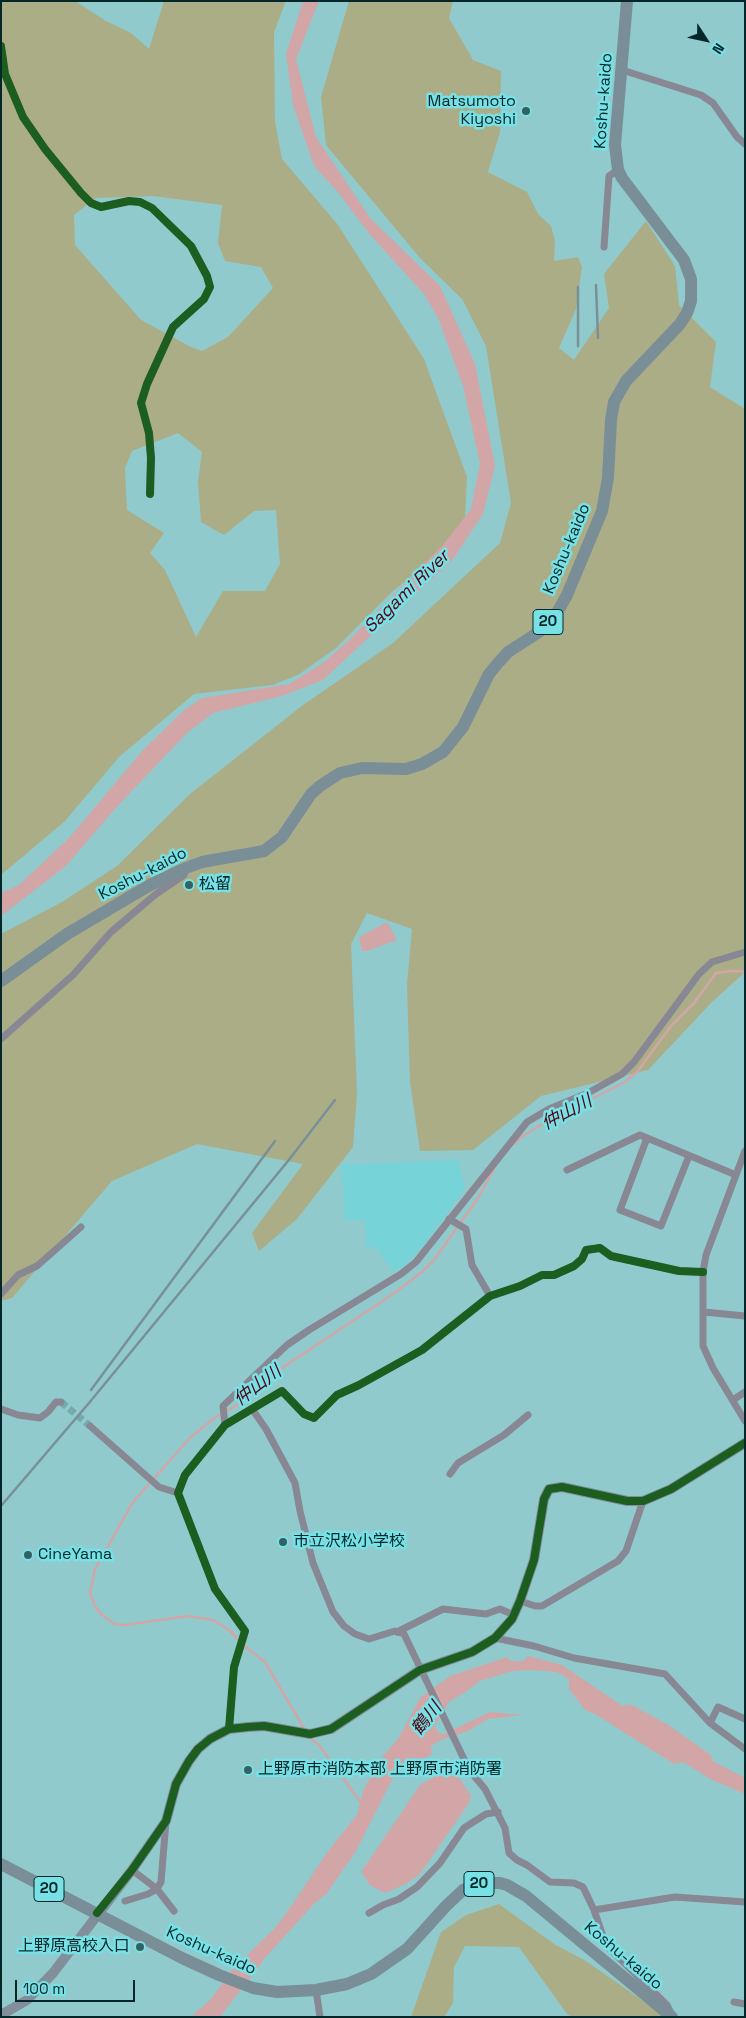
<!DOCTYPE html>
<html>
<head>
<meta charset="utf-8">
<style>
  body { margin:0 }
  #map { position:relative; width:746px; height:2018px; overflow:hidden; background:#90cacd; font-family:"Space Grotesk",sans-serif }
  canvas { display:block }
  .frame { position:absolute; inset:0; border:2px solid #04282a; pointer-events:none }
  .north { position:absolute; left:681px; top:15px; width:50px; height:50px; -webkit-text-stroke:4px #77e1e6; paint-order:stroke; rotate:125deg; font-size:14px; font-weight:700; line-height:20px; text-align:center; color:#04282a }
  .north::after { content:''; display:block; margin:auto; width:18px; height:22px; background:#04282a; clip-path:polygon(50% 0,100% 100%,50% 72%,0 100%) }
  .scale { position:absolute; left:15px; top:1980px; width:120px; height:22px; box-sizing:border-box; border:2px solid #04282a; border-top:0; padding-left:6px; font-size:15px; line-height:18px; white-space:nowrap; color:#04282a; -webkit-text-stroke:4px #77e1e6; paint-order:stroke }
</style>
</head>
<body>
<div id="map">
<canvas width="746" height="2018"></canvas>
<div class="frame"></div>
<div class="north">N</div>
<div class="scale">100 m</div>
</div>
<script>
const c = document.querySelector('canvas').getContext('2d');
c.lineJoin = 'round';
function fillPath(path, color) {
  c.fillStyle = color;
  c.fill(path, 'evenodd');
}
function toPath(rows) {
  const path = new Path2D();
  for (const r of rows) {
    path.moveTo(r[0], r[1]);
    for (let i = 2; i < r.length; i += 2) path.lineTo(r[i], r[i + 1]);
  }
  return path;
}
function trace(path, color, width, dash) {
  c.strokeStyle = color;
  c.lineWidth = width;
  c.lineCap = dash ? 'butt' : 'round';
  c.setLineDash(dash || []);
  c.stroke(path);
}
function drawText(font, color, halo, rows, align = 'center') {
  c.font = font + ' "Space Grotesk","Noto Sans JP",sans-serif';
  c.lineWidth = 5;
  c.setLineDash([]);
  c.textBaseline = 'middle';
  c.strokeStyle = halo;
  c.fillStyle = color;
  for (const [text, x, y, turn = 0] of rows) {
    c.save();
    c.translate(x, y);
    c.rotate((+turn || 0) * Math.PI / 180);
    c.textAlign = isNaN(turn) ? turn : align;
    if (halo) c.strokeText(text, 0, 0);
    c.fillText(text, 0, 0);
    c.restore();
  }
}
fillPath(toPath([
  [458,1160,465,1189,425,1243,404,1266,394,1272,376,1247,366,1247,365,1220,345,1220,341,1165]
]), '#76d3d7');
fillPath(toPath([
  [1,1,75,1,106,21,131,33,149,49,164,1,286,1,274,32,275,122,282,159,338,225,424,359,467,477,465,518,445,550,393,591,336,648,298,675,272,685,194,694,119,757,65,821,1,875],
  [153,196,222,205,218,243,225,261,261,267,273,288,228,337,202,351,191,347,141,320,75,245,74,215,96,198],
  [178,433,202,452,198,481,201,522,224,535,254,511,276,510,280,564,265,591,223,591,196,637,165,570,150,553,164,533,127,510,125,468,132,451],
  [349,1,453,1,449,18,473,60,501,71,500,132,488,172,527,192,538,214,551,226,555,241,554,261,578,257,582,267,576,309,559,348,574,360,609,308,604,274,646,221,675,266,679,305,716,342,710,387,745,409,745,972,712,1002,648,1070,541,1096,473,1150,420,1151,410,1082,407,985,412,929,367,913,351,944,357,1093,353,1147,297,1219,259,1251,252,1233,303,1164,197,1144,112,1181,12,1298,1,1301,1,934,62,902,117,866,190,794,303,705,393,643,500,543,511,503,486,346,462,299,420,258,326,145,321,97],
  [499,1904,554,1944,586,1961,666,2017,573,2017,567,2014,519,1947,465,1946,454,1967,453,2003,444,2017,411,2017,441,1932,466,1915]
]), '#abad86');
fillPath(toPath([
  [303,1,319,1,296,59,316,137,370,218,440,286,475,364,495,466,483,514,453,559,323,680,282,696,213,713,187,733,114,810,66,866,1,916,1,893,19,885,70,837,142,751,184,710,202,698,289,684,323,663,348,641,442,546,471,509,480,464,463,386,438,318,424,294,371,236,337,191,314,166,293,105,286,54],
  [387,922,397,940,367,951,362,951,359,937],
  [528,1656,562,1665,673,1740,745,1778,745,1794,710,1779,683,1762,674,1764,595,1714,585,1710,569,1689,569,1679,557,1672,531,1670,512,1671,480,1681,464,1693,449,1702,434,1727,442,1735,490,1712,523,1715,488,1719,468,1731,441,1740,431,1746,432,1754,409,1768,396,1772,356,1851,327,1893,313,1905,265,1958,220,2017,191,2017,211,1999,233,1969,276,1927,296,1899,328,1851,357,1815,363,1791,382,1757,398,1739,420,1698,450,1676,507,1657,511,1661,524,1661],
  [444,1771,455,1771,471,1796,469,1803,420,1874,406,1884,385,1893,370,1885,361,1872,420,1785]
]), '#d2a6a7');
trace(toPath([
  [509,1148,520,1138,544,1123,625,1082,637,1072,671,1026,694,1003,716,973,731,971,742,971,745,973],
  [240,1641,229,1630,213,1620,188,1616,125,1625,114,1624,101,1614,95,1606,90,1593,95,1569,133,1502,190,1438,213,1419,237,1405,279,1370,393,1294,422,1272,434,1260,478,1198,494,1169],
  [243,1645,265,1662,305,1730],
  [309,1737,319,1745,361,1803]
]), '#d2a6a7', 2.5);
trace(toPath([
  [629,1712,664,1731,705,1760]
]), '#d2a6a7', 15);
trace(toPath([
  [61,1402,90,1426]
]), '#74aaac', 7, [7, 3.5]);
trace(toPath([
  [1,46,5,74,23,117,45,149,81,193,91,203,101,207,129,201,140,202,152,208,191,246,207,276,210,287,204,299,173,327,147,384,141,403,149,433,151,458,150,494],
  [622,70,701,95,713,103,737,137,745,144],
  [604,247,609,176,618,170],
  [1,1039,73,975,111,932,156,894,184,875,185,870],
  [647,1138,620,1210,661,1226,689,1156],
  [745,1151,706,1255,703,1272,703,1346,713,1368,745,1421],
  [567,1170,640,1135,736,1175],
  [449,1219,466,1229,472,1265,490,1296],
  [1,1294,18,1275,37,1266,81,1227],
  [704,1312,745,1316],
  [733,1400,745,1392],
  [1,1409,18,1415,40,1418,48,1412,56,1402,61,1402],
  [252,1409,266,1429,295,1483,300,1511,313,1563,333,1612,344,1626,355,1634,369,1639,395,1631,404,1634,462,1755,470,1771,485,1789,505,1828,509,1853,517,1860,527,1865,550,1882,574,1883,583,1887,594,1910,606,1945,667,2005,671,2013],
  [225,1425,223,1406,287,1345,309,1330,401,1274,416,1262,527,1122,549,1109,588,1093,622,1074,634,1062,699,974,712,962,745,952],
  [90,1426,159,1487,178,1493],
  [450,1474,458,1463,504,1435,528,1415],
  [520,1601,535,1606,542,1606,618,1561,626,1551,643,1501],
  [397,1632,443,1609,486,1614,500,1609,514,1615],
  [495,1638,534,1646,574,1658,665,1674,710,1723,745,1749],
  [710,1723,718,1707,745,1719],
  [229,1729,234,1667,245,1631,215,1589,178,1493,185,1475,225,1425,282,1391,304,1414,314,1418,337,1395,359,1385,422,1350,490,1296,520,1286,542,1275,554,1275,574,1266,582,1259,586,1250,600,1248,611,1256,679,1271,703,1272],
  [132,1870,157,1889,174,1911],
  [125,1901,148,1894,157,1889,161,1882,166,1821],
  [594,1910,675,1897,745,1902],
  [369,1913,383,1905,399,1899,417,1887,440,1863,464,1828,486,1814,498,1812],
  [316,1990,320,2017],
  [734,2002,745,2004]
]), '#888794', 7);
trace(toPath([
  [1,2015,27,2000,53,1973,132,1870,166,1821,176,1784,189,1761,198,1749,210,1739,229,1729,248,1727,264,1726,310,1734,331,1729,420,1670,472,1652,495,1638,512,1619,520,1601,534,1560,544,1499,549,1489,562,1487,627,1501,643,1501,671,1489,745,1443]
]), '#828f9b', 10);
trace(toPath([
  [1,981,67,934,150,885,186,868,202,862,264,851,282,837,311,794,320,786,340,773,362,768,406,769,422,764,443,752,463,727,489,674,498,663,508,652,539,632,558,611,567,595,602,511,608,478,611,420,614,402,626,381,680,324,687,313,691,301,691,279,684,260,622,178,618,170,615,145,627,1],
  [1,1864,182,1958,219,1975,253,1988,277,1992,316,1990,347,1984,371,1974,407,1949,446,1906,463,1890,483,1883,500,1883,507,1885,526,1896,672,2017]
]), '#798e97', 12);
trace(toPath([
  [596,285,598,338],
  [578,287,578,346],
  [91,1390,275,1141],
  [1,1506,89,1403,288,1161,335,1100]
]), '#7a9097', 2.5);
trace(toPath([
  [1,46,5,74,23,117,45,149,81,193,91,203,101,207,129,201,140,202,152,208,191,246,207,276,210,287,204,299,173,327,147,384,141,403,149,433,151,458,150,494],
  [229,1729,234,1667,245,1631,215,1589,178,1493,185,1475,225,1425,282,1391,304,1414,314,1418,337,1395,359,1385,422,1350,490,1296,520,1286,542,1275,554,1275,574,1266,582,1259,586,1250,600,1248,611,1256,679,1271,703,1272],
  [97,1913,132,1870,166,1821,176,1784,189,1761,198,1749,210,1739,229,1729,248,1727,264,1726,310,1734,331,1729,420,1670,472,1652,495,1638,512,1619,520,1601,534,1560,544,1499,549,1489,562,1487,627,1501,643,1501,671,1489,745,1443]
]), '#1b5e20', 8);
for (const [x, y, r, color] of [
  [526,111,5,"#356163"],
  [189,885,5,"#356163"],
  [283,1542,5,"#356163"],
  [28,1555,5,"#356163"],
  [248,1770,5,"#356163"],
  [140,1947,5,"#356163"]
]) {
  const dot = new Path2D();
  dot.arc(x, y, r, 0, 2 * Math.PI);
  c.fillStyle = color;
  c.fill(dot);
  trace(dot, '#77e1e6', 2);
}
for (const [x, y, w] of [
  [548,622,30],
  [479,1884,30],
  [49,1889,30]
]) {
  const box = new Path2D();
  box.roundRect(x - w / 2, y - 12.5, w, 25, 4);
  c.fillStyle = '#77e1e6';
  c.fill(box);
  trace(box, '#04282a', 1);
}
drawText('bold 15px', '#04282a', null, [
  ["20",548,622],
  ["20",479,1884],
  ["20",49,1889]
]);
drawText('16px', '#04282a', '#77e1e6', [
  ["Koshu-kaido",604,101,-86],
  ["Koshu-kaido",567,549,-67],
  ["Koshu-kaido",143,874,-27],
  ["Koshu-kaido",211,1951,24],
  ["Koshu-kaido",623,1956,40]
]);
drawText('16px', '#04282a', '#77e1e6', [
  ["Matsumoto",516,102,"right"],
  ["Kiyoshi",516,120,"right"],
  ["松留",199,885],
  ["市立沢松小学校",293,1542],
  ["CineYama",38,1555],
  ["上野原市消防本部 上野原市消防署",258,1770],
  ["上野原高校入口",130,1947,"right"]
], 'left');
drawText('italic 18px', '#530412', '#77e1e6', [
  ["Sagami River",407,592,-44],
  ["仲山川",567,1113,-28],
  ["仲山川",258,1386,-37],
  ["鶴川",427,1719,-51]
]);
</script>
</body>
</html>
